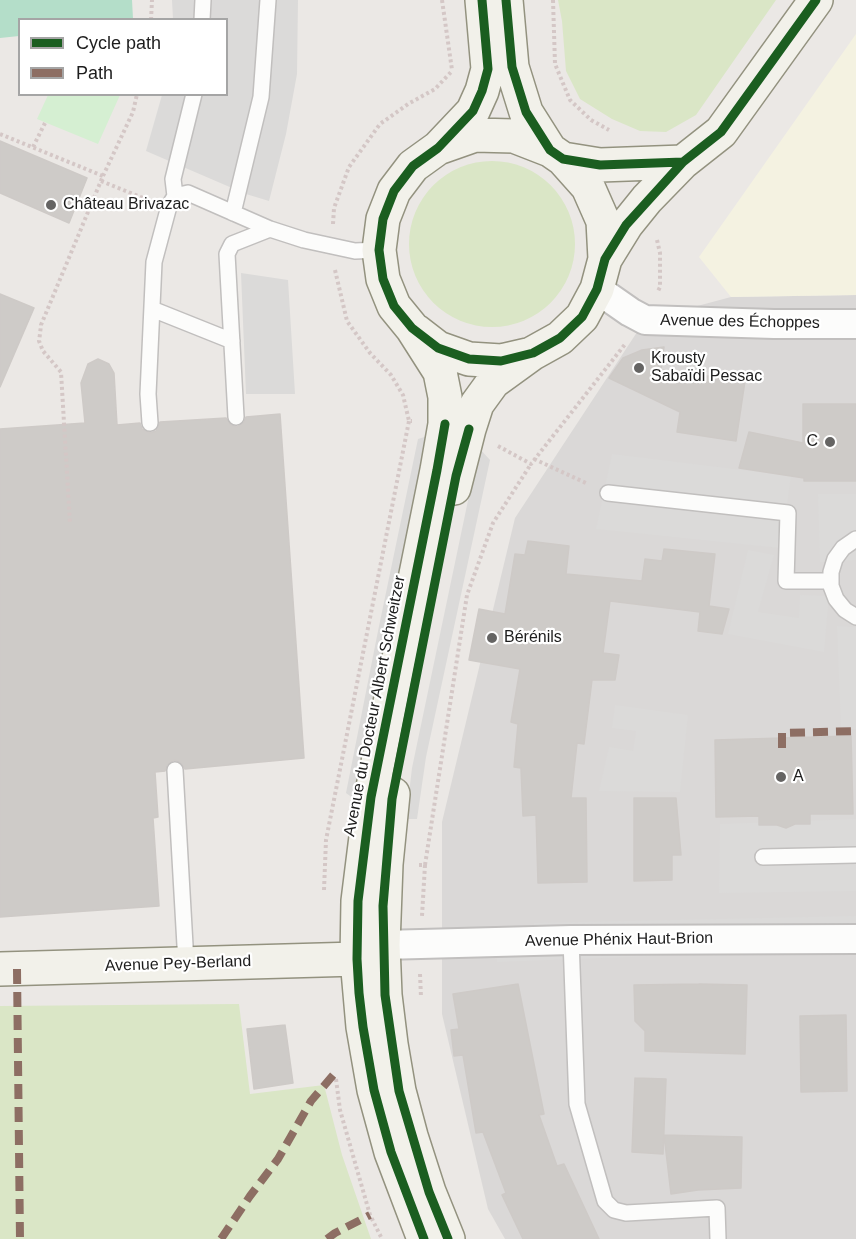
<!DOCTYPE html>
<html>
<head>
<meta charset="utf-8">
<style>
  body { margin:0 }
  #map { position:relative; width:856px; height:1239px; overflow:hidden; background:#ebe8e5; font-family:Arial,sans-serif }
  canvas { display:block }
  .legend { position:absolute; left:18px; top:18px; width:210px; height:78px; box-sizing:border-box; background:#fff; border:2px solid #a5a5a5; margin:0; padding:8px 10px; list-style:none; font-size:18px; color:#1d1d1d }
  .legend li { display:flex; align-items:center; gap:12px; height:30px }
  .legend b { width:30px; border:2px solid #a5a5a5 }
</style>
</head>
<body>
<div id="map">
<canvas width="856" height="1239"></canvas>
<ul class="legend">
<li><b style="height:8px;background:#1b5e20"></b>Cycle path</li>
<li><b style="height:8px;background:#8d6e63"></b>Path</li>
</ul>
</div>
<script>
const c = document.querySelector('canvas').getContext('2d');
c.lineJoin = 'round';
function fillPath(path, color) {
  c.fillStyle = color;
  c.fill(path, 'evenodd');
}
function toPath(rows) {
  const path = new Path2D();
  for (const r of rows) {
    if (r.length === 3) {
      path.moveTo(r[0] + r[2], r[1]);
      path.arc(r[0], r[1], r[2], 0, 2 * Math.PI);
      continue;
    }
    path.moveTo(r[0], r[1]);
    for (let i = 2; i < r.length; i += 2) path.lineTo(r[i], r[i + 1]);
  }
  return path;
}
function trace(path, color, width, dash) {
  c.strokeStyle = color;
  c.lineWidth = width;
  c.lineCap = dash ? 'butt' : 'round';
  c.setLineDash(dash || []);
  c.stroke(path);
}
function drawText(font, color, halo, rows, align = 'center') {
  c.font = font + ' Arial,sans-serif';
  c.lineWidth = 4.5;
  c.setLineDash([]);
  c.textBaseline = 'middle';
  c.strokeStyle = halo;
  c.fillStyle = color;
  for (const [text, x, y, turn = 0] of rows) {
    c.save();
    c.translate(x, y);
    c.rotate((+turn || 0) * Math.PI / 180);
    c.textAlign = isNaN(turn) ? turn : align;
    if (halo) c.strokeText(text, 0, 0);
    c.fillText(text, 0, 0);
    c.restore();
  }
}
fillPath(toPath([
  [856,295,856,1239,505,1239,488,1209,442,1014,442,822,515,518,645,320,731,297]
]), '#dad8d7');
fillPath(toPath([
  [856,34,856,295,731,297,699,257]
]), '#f4f2e1');
fillPath(toPath([
  [558,0,776,0,696,115,666,132,640,131,612,119,580,99,566,71,562,21],
  [492,244,83],
  [239,1004,250,1094,324,1085,342,1155,371,1239,0,1239,0,1006]
]), '#dae6c6');
fillPath(toPath([
  [48,95,48,94,120,95,98,144,37,119]
]), '#d5efd2');
fillPath(toPath([
  [0,0,132,0,133,19,20,20,19,36,0,38]
]), '#b4dec9');
fillPath(toPath([
  [172,0,298,0,297,74,286,134,269,201,246,194,146,151,162,95,226,94,226,20,173,19],
  [241,273,288,280,295,394,246,394],
  [431,435,357,801,346,793,378,631,418,439],
  [479,448,490,460,426,757,417,819,406,819,412,768],
  [612,454,791,476,781,548,596,529],
  [818,494,856,494,856,560,820,562],
  [748,550,774,555,758,612,799,618,800,595,829,596,824,652,728,634],
  [837,626,856,627,856,729,841,729],
  [615,705,688,715,680,792,599,791,609,747,633,751,636,731,612,728],
  [856,819,856,891,719,893,720,824],
  [856,916,856,927,533,935,534,923],
  [496,949,760,952,497,962]
]), '#dbdad9');
const building = toPath([
  [0,141,87,178,69,223,0,193,0,141],
  [0,294,34,308,0,387,0,294],
  [664,347,661,370,745,381,736,441,677,432,680,412,609,378,623,358,642,350,664,347],
  [98,359,109,364,114,373,117,425,140,423,142,429,150,433,156,431,160,422,226,418,231,425,237,427,244,422,246,417,280,414,304,758,185,769,180,762,174,760,167,765,165,771,155,772,158,817,153,818,159,906,0,917,0,429,85,423,81,383,88,364,98,359],
  [803,404,856,404,856,481,804,481,804,478,739,468,749,432,803,443,803,404],
  [528,541,569,546,566,574,642,581,645,559,662,561,664,549,715,554,709,606,729,609,722,634,698,631,700,612,610,601,603,653,619,655,615,680,592,680,584,744,577,743,571,798,586,798,587,882,538,883,536,815,523,816,521,768,514,767,518,724,511,722,520,669,469,660,479,609,505,614,515,554,525,555,528,541],
  [851,736,853,814,810,814,810,824,795,824,786,828,777,825,759,825,759,816,716,817,715,740,851,736],
  [634,798,676,798,681,855,672,855,672,880,634,881,634,798],
  [518,984,544,1114,539,1115,557,1166,564,1164,599,1239,523,1239,502,1195,506,1193,483,1132,476,1133,463,1055,454,1056,451,1030,459,1029,453,994,518,984],
  [699,984,747,985,745,1054,645,1051,645,1031,635,1021,634,985,699,984],
  [846,1015,847,1091,801,1092,800,1016,846,1015],
  [285,1025,293,1083,254,1089,247,1029,285,1025],
  [635,1078,666,1079,663,1154,632,1152,635,1078],
  [664,1135,742,1137,741,1188,698,1190,671,1194,664,1135]
]);
fillPath(building, '#cecbc8');
trace(building, '#cecac7', 1.5);
const lane = toPath([
  [202,20,203,0],
  [175,196,173,179,194,94],
  [233,213,261,97,268,0],
  [152,309,232,341],
  [236,417,227,254,232,244,270,229],
  [150,423,148,394,154,262,169,206,175,196,188,193,270,229,304,240,355,251,379,250],
  [608,493,788,513,786,581,831,581],
  [856,539,843,548,835,559,831,572,831,586,836,599,845,610,856,617],
  [175,770,186,963],
  [763,857,856,855],
  [571,940,577,1104,605,1201,614,1210,626,1213,717,1208,718,1239]
]);
const street = toPath([
  [597,289,630,312,645,320,774,324,856,324],
  [383,945,571,940,856,939]
]);
const secondary = toPath([
  [506,0,512,67,526,112,550,150],
  [438,148,475,135,514,136,550,150,563,159,588,187,603,221,605,259,597,289,582,317,560,338,533,353,493,382,477,404,469,429,454,488],
  [563,159,600,165,683,162],
  [605,259,626,225,647,199,683,162,721,132,816,0],
  [416,331,438,348,469,359,501,361,527,355],
  [393,794,386,864,383,945,385,995,391,1044,399,1091,411,1136,429,1192,448,1239],
  [0,969,357,959],
  [424,1239,391,1152,374,1090,363,1027,357,959,358,901,371,797,437,470,445,424,445,397,440,372,412,328,394,306,383,279,379,250,383,219,394,191,413,166,438,148,473,111,482,91,488,69,482,0]
]);
trace(lane, '#c1bfbe', 18);
trace(street, '#c1bfbe', 32);
trace(secondary, '#93927f', 36);
trace(toPath([
  [442,0,452,70],
  [553,0,555,64,570,100,591,120,609,130],
  [151,20,152,0],
  [0,134,103,176,41,325,40,334,39,341,43,351,61,372,70,524],
  [33,147,45,123],
  [103,176,133,112,137,94],
  [101,181,148,200],
  [333,224,334,208,349,167,380,124,408,104,435,89,452,71],
  [657,240,660,253,660,287,658,291],
  [335,270,347,321,370,353,391,375,403,395,409,421,412,421],
  [498,446,531,464,626,343],
  [534,459,588,484],
  [419,865,425,865,422,916],
  [425,865,467,595,493,523,531,464],
  [324,890,326,840,409,421],
  [420,974,421,997],
  [336,1079,340,1110,370,1215,382,1239]
]), '#d4c7c6', 4, [3, 3]);
trace(lane, '#fcfcfb', 15);
trace(street, '#fcfcfb', 28);
trace(secondary, '#f2f1ea', 33);
trace(toPath([
  [782,748,782,733,856,731],
  [17,969,20,1239],
  [221,1239,250,1196,278,1159,311,1101,335,1073],
  [327,1239,335,1233,370,1215]
]), '#8d6e63', 8, [15, 8]);
trace(toPath([
  [482,0,488,69,482,91,473,111,438,148,413,166,394,191,383,219,379,250,383,279,394,306,412,328,438,348,469,359,501,361,533,353,560,338,582,317,597,289,605,259,626,225,683,162,721,132,816,0],
  [506,0,512,67,526,112,550,150,563,159,600,165,683,162],
  [424,1239,391,1152,374,1090,363,1027,359,993,357,959,358,901,371,797,437,470,445,424],
  [448,1239,429,1192,399,1091,385,995,383,906,392,799,456,476,469,429]
]), '#1b5e20', 9);
for (const [x, y, r, color] of [
  [51,205,6,"#656463"],
  [639,368,6,"#656463"],
  [830,442,6,"#656463"],
  [492,638,6,"#656463"],
  [781,777,6,"#656463"]
]) {
  const dot = new Path2D();
  dot.arc(x, y, r, 0, 2 * Math.PI);
  c.fillStyle = color;
  c.fill(dot);
  trace(dot, '#fff', 2);
}
drawText('16px', '#1d1d1d', '#fff', [
  ["Château Brivazac",63,205],
  ["Krousty",651,359],
  ["Sabaïdi Pessac",651,377],
  ["C",818,442,"right"],
  ["Bérénils",504,638],
  ["A",793,777]
], 'left');
drawText('16px', '#1d1d1d', '#fff', [
  ["Avenue des Échoppes",740,322,1],
  ["Avenue du Docteur Albert Schweitzer",375,706,-79],
  ["Avenue Phénix Haut-Brion",619,940,-1],
  ["Avenue Pey-Berland",178,964,-2]
]);
</script>
</body>
</html>
